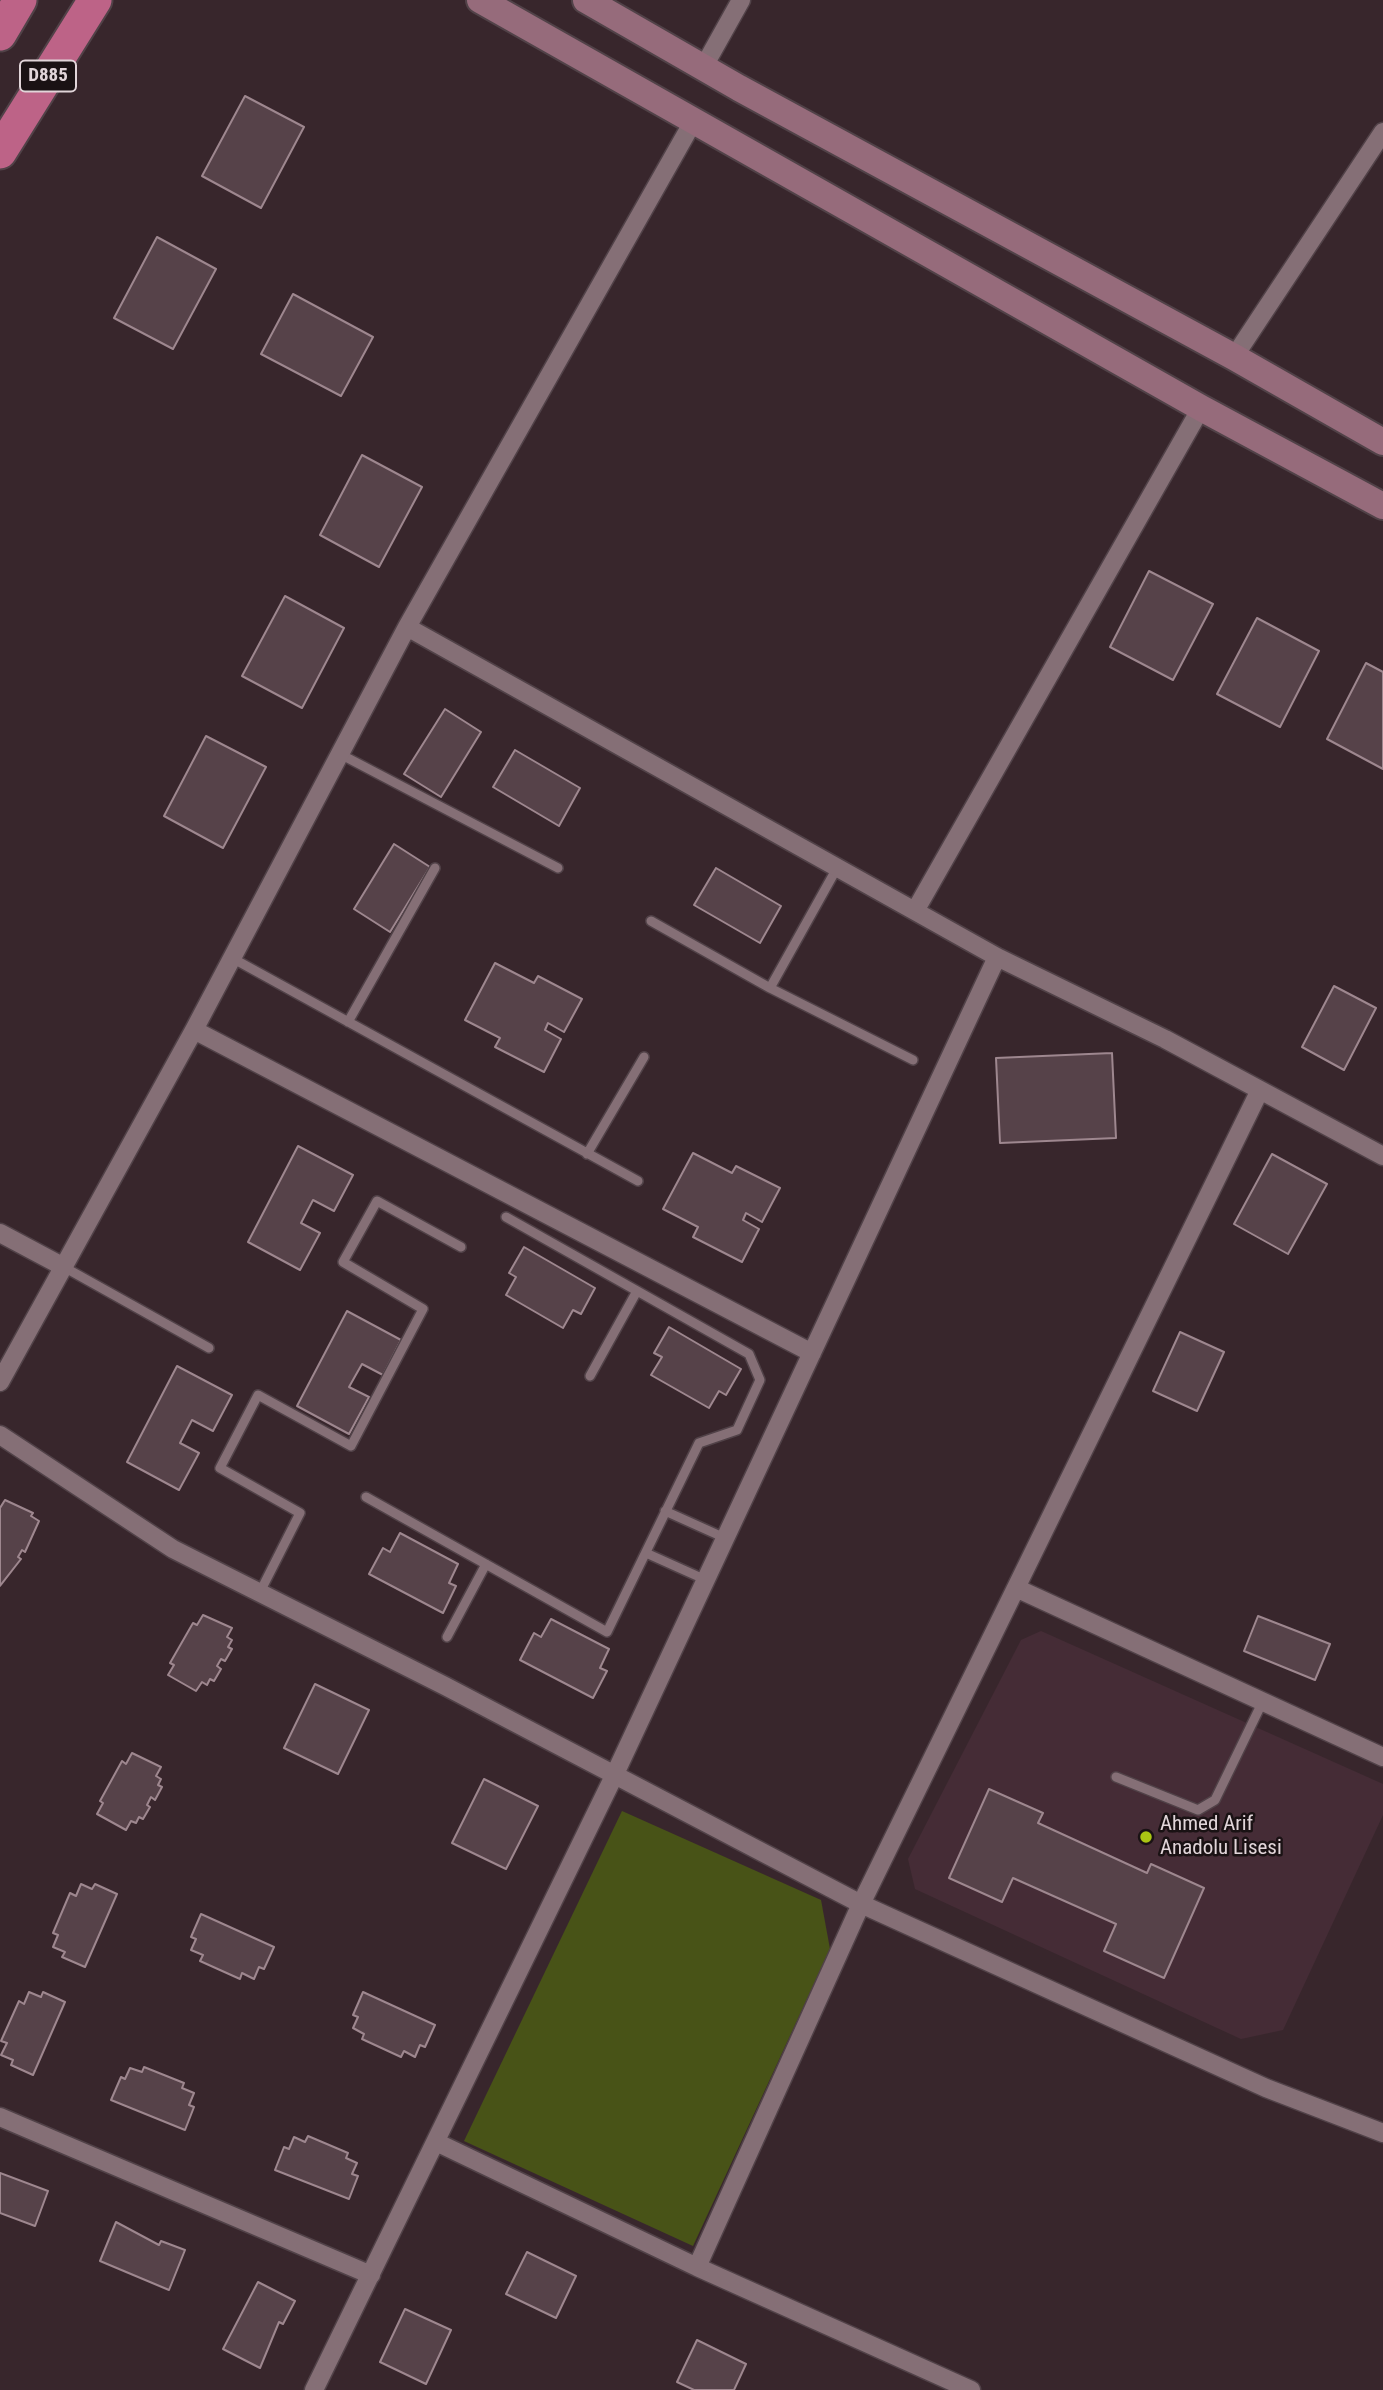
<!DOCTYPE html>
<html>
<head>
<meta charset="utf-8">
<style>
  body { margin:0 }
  canvas { display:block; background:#38262c }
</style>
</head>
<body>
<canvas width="1383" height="2390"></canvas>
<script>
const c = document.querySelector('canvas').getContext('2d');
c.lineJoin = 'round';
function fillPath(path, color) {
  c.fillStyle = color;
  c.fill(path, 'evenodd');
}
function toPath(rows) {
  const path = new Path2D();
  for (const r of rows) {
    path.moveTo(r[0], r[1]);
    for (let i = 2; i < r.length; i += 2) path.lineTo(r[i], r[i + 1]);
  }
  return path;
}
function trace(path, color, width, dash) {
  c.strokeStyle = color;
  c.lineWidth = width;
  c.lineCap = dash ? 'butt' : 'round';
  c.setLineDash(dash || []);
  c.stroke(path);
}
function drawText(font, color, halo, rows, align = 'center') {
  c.font = font + ' "Roboto Condensed",sans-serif';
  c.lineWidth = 5;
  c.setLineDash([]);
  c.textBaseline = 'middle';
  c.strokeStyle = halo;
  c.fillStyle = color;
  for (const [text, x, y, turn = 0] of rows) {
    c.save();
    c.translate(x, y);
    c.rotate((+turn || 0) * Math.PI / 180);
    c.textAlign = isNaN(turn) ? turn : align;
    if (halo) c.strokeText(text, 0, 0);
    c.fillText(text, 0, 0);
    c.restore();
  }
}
fillPath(toPath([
  [1041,1631,1383,1784,1383,1815,1283,2030,1241,2039,915,1889,908,1859,1021,1640]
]), '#452c36');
fillPath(toPath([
  [622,1811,821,1900,830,1949,693,2246,464,2141]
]), '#485317');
const building = toPath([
  [245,96,304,127,261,208,202,176,245,96],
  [157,237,216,269,173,349,114,318,157,237],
  [293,294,373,337,341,396,261,354,293,294],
  [362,455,422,487,379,567,320,535,362,455],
  [1149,571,1213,604,1173,680,1110,647,1149,571],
  [285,596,344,628,302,708,242,676,285,596],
  [1257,618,1319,651,1280,727,1217,694,1257,618],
  [1366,663,1383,672,1383,769,1327,739,1366,663],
  [445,709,481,732,441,797,404,774,445,709],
  [206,736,266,767,223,848,164,816,206,736],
  [515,750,580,788,559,826,493,787,515,750],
  [394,844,430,867,390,932,354,909,394,844],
  [716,868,781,906,760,943,694,905,716,868],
  [495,963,534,983,538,976,582,999,564,1032,548,1023,545,1030,561,1039,544,1072,495,1047,500,1038,465,1020,495,963],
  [1334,986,1376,1008,1344,1070,1302,1047,1334,986],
  [1112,1053,1116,1138,1000,1143,996,1058,1112,1053],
  [298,1146,353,1175,334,1211,313,1200,301,1223,320,1233,300,1270,248,1242,298,1146],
  [693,1153,732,1173,736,1166,780,1188,762,1222,746,1213,743,1220,759,1229,742,1262,693,1237,698,1227,663,1209,693,1153],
  [1272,1154,1327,1184,1288,1254,1234,1224,1272,1154],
  [524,1247,595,1288,581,1314,573,1310,563,1328,506,1295,516,1277,509,1273,524,1247],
  [347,1311,401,1340,383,1375,362,1364,349,1387,369,1397,349,1434,297,1406,347,1311],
  [669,1327,741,1369,726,1395,719,1391,709,1408,651,1375,662,1357,654,1353,669,1327],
  [1180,1332,1224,1352,1197,1411,1153,1391,1180,1332],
  [177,1366,232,1395,213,1431,192,1420,180,1443,199,1453,179,1490,127,1462,177,1366],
  [5,1500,33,1513,31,1516,39,1521,25,1552,22,1550,18,1557,21,1559,0,1586,0,1508,5,1500],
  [400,1533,458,1564,449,1583,456,1586,443,1613,369,1574,383,1548,390,1552,400,1533],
  [203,1615,232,1628,227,1637,232,1640,228,1647,232,1649,225,1661,221,1659,217,1666,221,1669,214,1681,210,1679,207,1685,202,1682,196,1691,168,1675,174,1665,170,1663,193,1623,197,1625,203,1615],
  [1258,1616,1330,1644,1315,1680,1244,1651,1258,1616],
  [551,1619,609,1649,600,1668,607,1671,593,1698,520,1660,534,1633,541,1637,551,1619],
  [315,1684,369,1710,338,1774,284,1748,315,1684],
  [132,1753,161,1767,156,1776,161,1779,158,1785,162,1787,155,1800,151,1797,147,1805,150,1807,143,1819,139,1817,136,1823,131,1821,126,1830,97,1814,103,1803,100,1801,122,1761,126,1764,132,1753],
  [484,1779,538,1806,506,1869,452,1843,484,1779],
  [989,1789,1043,1813,1038,1823,1147,1873,1151,1864,1204,1888,1164,1978,1104,1951,1116,1924,1013,1878,1002,1902,949,1878,989,1789],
  [81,1884,92,1889,95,1884,117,1894,85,1967,62,1957,65,1952,53,1947,58,1935,53,1933,70,1893,76,1896,81,1884],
  [201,1914,274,1947,264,1969,259,1967,254,1979,242,1973,240,1979,200,1961,203,1955,191,1950,196,1939,191,1937,201,1914],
  [29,1992,41,1997,43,1992,65,2002,33,2075,11,2065,13,2060,1,2055,7,2043,1,2041,19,2001,24,2004,29,1992],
  [363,1992,435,2025,425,2047,420,2045,415,2057,404,2051,401,2057,362,2039,364,2034,353,2028,358,2017,353,2015,363,1992],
  [144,2067,184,2083,182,2088,194,2093,189,2105,194,2107,185,2130,111,2100,121,2077,125,2079,130,2068,142,2072,144,2067],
  [308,2136,348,2153,346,2158,357,2163,352,2174,358,2176,349,2199,275,2170,284,2147,289,2149,294,2137,305,2142,308,2136],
  [0,2173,48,2191,35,2226,0,2213,0,2173],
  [116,2222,159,2245,161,2241,185,2250,169,2290,100,2261,116,2222],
  [527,2252,576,2276,556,2318,506,2294,527,2252],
  [258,2282,295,2301,283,2324,279,2322,260,2368,223,2349,258,2282],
  [405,2309,451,2330,426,2384,380,2362,405,2309],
  [697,2340,746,2364,734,2390,694,2390,677,2382,697,2340]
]);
fillPath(building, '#564249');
trace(building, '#9e878f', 2);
const lane = toPath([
  [340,754,558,868],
  [651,921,770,988,913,1060],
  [232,958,638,1181],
  [770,988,837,868],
  [348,1022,435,868],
  [587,1154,644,1057],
  [62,1266,209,1348],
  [590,1376,637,1291],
  [366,1497,607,1632,699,1443,737,1430,760,1380,749,1354,506,1217],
  [665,1511,725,1538],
  [646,1553,706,1580],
  [260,1592,300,1513,220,1468,258,1395,351,1446,423,1309,343,1262,377,1201,461,1247],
  [447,1637,486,1564],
  [1116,1777,1198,1810,1215,1800,1263,1701]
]);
const street = toPath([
  [703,68,741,0],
  [1234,357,1383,132],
  [407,627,997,957,1165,1039,1383,1156],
  [915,911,1201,408],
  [194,1030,812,1353],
  [0,1233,62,1266],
  [0,1382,194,1030,407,627,694,120],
  [0,1435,173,1549,445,1686,861,1904,1266,2088,1383,2133],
  [1016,1588,1383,1757],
  [0,2117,371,2275],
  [436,2142,697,2267,971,2390],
  [697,2267,861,1904,1260,1090],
  [314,2390,614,1776,997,957]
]);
const secondary = toPath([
  [480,0,1201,408,1383,506],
  [586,0,739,88,1234,357,1383,442]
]);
const highway = toPath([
  [0,34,20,0],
  [0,152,95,0]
]);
trace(lane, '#514248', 12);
trace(street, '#514248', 21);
trace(secondary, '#514248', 30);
trace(highway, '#514248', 37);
trace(lane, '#856f76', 9);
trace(street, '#856f76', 18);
trace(secondary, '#966b7b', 26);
trace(highway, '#bd6387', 33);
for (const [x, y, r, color] of [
  [1146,1837,7,"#abc614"]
]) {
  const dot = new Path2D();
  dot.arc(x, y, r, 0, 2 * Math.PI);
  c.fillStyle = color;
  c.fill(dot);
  trace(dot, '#1a1214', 2.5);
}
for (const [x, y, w] of [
  [48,76,56]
]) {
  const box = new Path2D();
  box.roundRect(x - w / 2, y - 15.5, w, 31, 5);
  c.fillStyle = '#1a1214';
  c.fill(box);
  trace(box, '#e1d5d9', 2);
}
drawText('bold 19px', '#e1d5d9', null, [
  ["D885",48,76]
]);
drawText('21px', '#e1d5d9', '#1a1214', [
  ["Ahmed Arif",1160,1825],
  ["Anadolu Lisesi",1160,1849]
], 'left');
</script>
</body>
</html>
